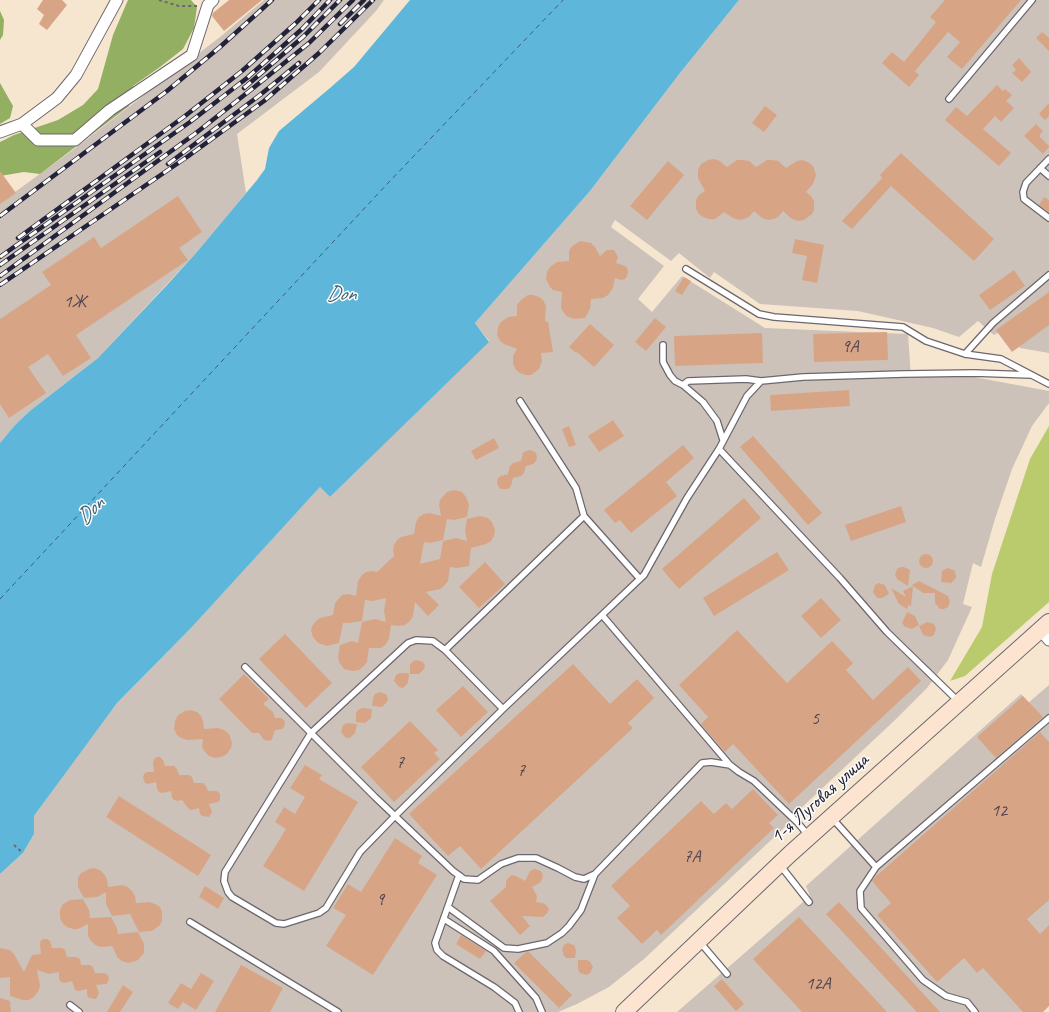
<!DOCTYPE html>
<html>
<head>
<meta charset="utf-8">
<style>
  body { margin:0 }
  canvas { display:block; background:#f6e6cf }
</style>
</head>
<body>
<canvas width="1049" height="1012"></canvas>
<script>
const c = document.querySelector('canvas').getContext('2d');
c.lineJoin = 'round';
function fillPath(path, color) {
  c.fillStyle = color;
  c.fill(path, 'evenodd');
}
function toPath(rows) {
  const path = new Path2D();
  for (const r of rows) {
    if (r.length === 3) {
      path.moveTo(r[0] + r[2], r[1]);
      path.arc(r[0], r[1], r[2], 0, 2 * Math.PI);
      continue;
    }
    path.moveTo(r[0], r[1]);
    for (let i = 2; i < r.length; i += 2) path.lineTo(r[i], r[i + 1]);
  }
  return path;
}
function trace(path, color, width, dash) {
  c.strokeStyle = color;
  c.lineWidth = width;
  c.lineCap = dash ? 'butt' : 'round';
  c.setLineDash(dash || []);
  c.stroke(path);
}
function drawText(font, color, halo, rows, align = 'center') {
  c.font = font + ' Caveat,sans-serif';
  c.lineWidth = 3;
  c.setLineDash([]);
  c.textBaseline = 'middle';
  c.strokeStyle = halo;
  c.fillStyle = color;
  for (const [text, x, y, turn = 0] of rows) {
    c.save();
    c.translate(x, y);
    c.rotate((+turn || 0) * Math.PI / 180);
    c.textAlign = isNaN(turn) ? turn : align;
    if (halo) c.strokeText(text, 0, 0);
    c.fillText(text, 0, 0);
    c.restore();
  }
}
fillPath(toPath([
  [264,0,384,0,376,11,319,72,237,134,246,193,196,253,98,358,31,410,15,425,0,443,0,203,74,149,220,37],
  [739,0,1049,0,1049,353,1020,348,1014,340,1007,345,998,333,994,335,978,321,959,337,933,328,858,311,760,304,714,272,710,278,679,253,671,261,615,220,611,227,664,266,638,299,652,312,682,276,765,328,908,334,911,377,974,377,1049,391,1049,403,1032,426,1012,469,995,519,981,567,973,563,963,604,972,607,948,660,927,688,895,720,798,811,785,827,644,959,609,987,577,1004,558,1012,0,1012,0,874,23,853,34,834,34,816,69,766,117,703,192,627,320,487,330,497,489,341,475,323,590,191,680,73],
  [1049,685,1049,1004,1040,1012,677,1012,810,896,806,886,1021,694,1028,703]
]), '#cdc2b9');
fillPath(toPath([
  [1049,426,1049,602,965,676,950,681,982,627,992,574,1030,459]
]), '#bacb6e');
fillPath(toPath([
  [128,0,191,0,197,7,194,28,183,49,160,67,133,86,129,106,40,174,24,172,0,176,0,142,14,135,58,120,83,105,98,89,113,35],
  [0,11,4,20,3,35,0,40],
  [0,83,13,106,10,118,0,124]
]), '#93af61');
fillPath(toPath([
  [410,0,739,0,680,73,590,191,475,323,489,342,330,497,320,487,192,627,117,703,39,809,34,816,34,834,23,853,0,874,0,443,15,425,31,410,98,358,167,285,196,253,257,180,265,169,269,148,279,131,330,88,354,67]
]), '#5eb7db');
trace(toPath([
  [0,599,389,182,563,0]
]), '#3a5e7b', 1, [5, 4]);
fillPath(toPath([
  [43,0,62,0,67,5,47,30,39,24,44,15,37,9],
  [229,0,262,0,224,31,212,16,213,13],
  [945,0,1021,0,962,69,947,57,960,42,948,32,915,71,919,75,909,87,882,63,892,52,904,62,936,22,930,17],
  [1042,32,1049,38,1049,51,1036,38],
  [1019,58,1031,72,1022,82,1012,73,1016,70,1012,65],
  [997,85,1003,91,1005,89,1012,95,1006,101,1014,108,1001,122,995,116,983,129,1011,153,999,166,945,120,956,107,967,116],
  [1049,103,1049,116,1045,120,1039,114],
  [765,106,777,115,764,132,752,123],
  [1036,124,1043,131,1039,136,1049,146,1049,147,1043,154,1024,136],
  [901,153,994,239,974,261,891,186,852,229,842,221,882,178,880,175],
  [714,159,720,161,727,167,737,160,743,160,749,161,756,167,767,160,772,160,778,161,786,168,797,161,802,160,808,162,813,166,816,175,813,184,806,192,811,196,814,201,814,210,812,214,804,220,798,221,792,219,783,211,778,217,774,219,768,220,762,218,754,211,749,217,744,219,739,220,733,218,724,212,715,219,709,219,703,217,699,214,696,209,696,200,699,195,705,191,698,178,698,170,701,164,708,160],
  [668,161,684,175,647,220,630,206],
  [0,171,16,193,0,204],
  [178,196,202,232,179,248,188,260,76,335,91,358,63,376,48,354,28,367,46,393,9,418,0,404,0,319,51,285,42,272,94,237,101,248],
  [1044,197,1049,200,1049,213,1039,205],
  [795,239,824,245,817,283,802,280,807,256,792,253],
  [580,241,591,243,595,247,600,256,607,250,614,250,618,257,616,263,625,266,627,268,628,272,627,276,625,279,621,280,615,278,613,288,608,295,603,298,591,299,590,309,585,318,574,319,566,316,561,308,562,292,553,290,550,287,546,279,547,272,550,267,557,262,569,261,569,251,572,246],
  [1014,270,1025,286,990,310,979,295],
  [684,277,691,281,682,295,675,291],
  [1049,292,1049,325,1012,352,996,330],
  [528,295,533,295,539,297,543,300,546,306,545,321,548,322,553,352,541,353,542,361,539,369,531,375,526,375,520,373,516,370,513,364,513,356,517,349,504,344,500,341,497,335,498,327,501,322,508,317,517,316,517,305,521,300],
  [655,318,666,327,646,351,635,342],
  [590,324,614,345,594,367,577,352,576,353,569,347],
  [887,332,888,360,814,362,813,334],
  [762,333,763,363,675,366,674,336],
  [849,390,850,406,771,411,770,395],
  [613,420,624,436,599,452,588,436],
  [569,426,576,445,569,447,562,429],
  [753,436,822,513,808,525,740,447],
  [494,438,499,448,476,460,471,451],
  [683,445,694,458,666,482,677,496,631,533,620,520,615,523,604,510],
  [530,450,533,451,536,453,537,457,536,461,533,464,526,466,524,473,521,476,513,478,511,486,508,489,501,489,498,486,497,482,498,478,501,476,508,474,510,466,513,463,521,461,523,453,526,451],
  [454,490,462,492,466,497,469,505,467,517,454,520,447,519,443,540,430,543,424,542,420,564,440,559,443,541,456,538,467,541,465,531,467,519,480,516,488,518,492,522,495,530,494,536,491,541,486,544,471,548,469,566,457,568,450,567,448,581,444,586,440,589,426,592,439,605,428,616,415,602,413,616,410,621,405,625,399,626,391,625,389,639,386,644,381,648,369,648,367,662,363,667,359,670,353,671,344,669,339,662,338,657,340,645,352,641,358,643,362,622,375,619,386,622,384,611,386,598,373,601,365,600,362,621,349,623,343,623,339,643,327,646,318,643,313,637,311,631,312,626,316,621,320,618,333,615,335,603,342,595,348,594,356,596,358,581,362,575,366,572,372,571,377,572,394,556,393,550,394,545,397,540,401,537,414,534,416,522,419,517,424,514,430,513,441,516,439,505,440,500,447,492],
  [744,498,761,518,679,589,662,569],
  [901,506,906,522,851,541,845,525],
  [777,552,789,570,714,616,703,598],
  [926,561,7],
  [485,562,505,584,479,608,459,587],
  [901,567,904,567,910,570,908,586,897,579,895,575,897,569],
  [947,568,954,570,956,575,956,578,951,583,941,582,942,571],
  [919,581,948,596,950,601,948,607,944,609,940,609,935,603,935,593,923,593,912,585],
  [879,583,885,585,889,594,882,598,877,598,873,592,875,585],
  [913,586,911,607,909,604,907,609,899,604,891,588,906,597,903,591],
  [821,598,841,620,821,638,801,616],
  [907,612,915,616,919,625,912,629,905,627,902,623],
  [927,622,934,624,936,629,934,635,930,637,923,635,919,626],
  [737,630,787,683,832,641,853,663,846,670,873,700,908,667,921,681,789,804,733,744,725,752,701,724,708,717,679,685],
  [285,634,332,683,306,708,259,659],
  [416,660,423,662,425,666,424,669,419,674,410,674,410,665,412,662],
  [573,664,610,704,637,679,654,698,628,723,633,728,481,869,460,846,448,856,409,814],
  [400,673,409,673,408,683,403,688,399,687,394,681,396,675],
  [244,674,269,699,263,704,273,712,275,718,281,718,284,720,285,724,284,727,282,729,275,730,272,739,270,741,264,740,259,733,252,733,219,699],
  [463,686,488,712,461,737,436,710],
  [379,692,386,694,388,699,387,702,382,707,372,706,373,698,375,694],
  [1023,696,1043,717,996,758,977,737],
  [362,708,372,709,371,718,365,723,356,722,356,713,358,710],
  [191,710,197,712,201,716,203,721,204,729,218,728,224,730,229,734,232,743,231,748,226,755,221,757,215,758,209,756,205,752,202,747,203,739,187,740,181,738,177,735,174,729,175,721,178,715,185,711],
  [410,721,438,750,434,753,440,759,394,802,361,767],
  [347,723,357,724,355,733,350,738,346,738,341,732,343,725],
  [1040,732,1049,742,1049,900,1027,919,1040,934,1049,925,1049,1006,1043,1012,1023,1012,983,968,977,973,964,958,937,982,877,915,891,903,872,881,874,878],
  [157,757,160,757,163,760,165,766,174,766,177,769,179,775,189,775,192,777,194,783,203,783,206,786,208,791,217,791,220,794,220,800,218,802,209,804,212,812,209,817,202,816,200,814,199,808,191,810,188,808,182,800,177,801,174,800,172,798,171,791,162,793,159,792,157,789,156,782,148,784,145,783,143,777,144,774,147,772,154,772,153,763,154,759],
  [305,765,322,775,319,779,358,802,304,891,263,866,286,829,275,822,284,807,295,814,305,797,290,788],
  [753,789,778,815,769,823,774,828,661,935,657,930,642,944,617,918,630,906,611,886,701,801,714,814,726,803,732,809],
  [119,796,211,855,198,876,106,817],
  [395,838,422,856,418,863,437,875,373,975,326,946,346,915,333,908,348,884,361,892],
  [94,868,100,870,104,874,107,879,108,887,122,885,128,887,132,891,135,896,136,903,149,902,155,904,160,907,162,912,162,921,160,925,152,931,139,932,130,914,112,916,106,904,106,892,97,897,84,898,78,887,78,878,81,873,89,869],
  [534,869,541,871,543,876,541,882,532,887,537,896,536,902,543,903,546,905,549,909,548,912,543,917,522,916,530,926,520,935,490,901,506,887,506,881,508,878,512,875,516,876,525,881,530,871],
  [205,886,224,898,218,909,199,897],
  [83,899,89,910,90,918,111,917,117,928,118,934,138,932,144,944,144,953,138,960,133,962,128,963,122,961,118,958,112,946,101,947,95,945,91,941,88,936,88,924,78,929,73,929,67,927,63,924,60,918,60,910,63,904,70,900],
  [839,902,940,1012,917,1012,826,914],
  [799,917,887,1012,802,1012,753,959],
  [461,935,486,951,480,959,456,944],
  [44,939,47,939,50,941,52,948,62,948,65,950,67,957,76,957,80,959,81,965,90,965,93,967,95,973,104,973,108,975,109,979,108,982,106,984,96,985,99,993,96,999,89,998,87,995,87,989,78,991,75,990,72,981,64,983,61,982,59,979,59,972,49,974,37,970,40,985,39,990,34,997,29,1000,23,1000,10,996,10,977,0,978,0,948,10,950,14,954,24,972,32,955,41,954,40,944,41,940],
  [568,943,574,945,576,950,575,958,566,958,564,956,562,949,564,945],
  [528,951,572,995,559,1008,514,963,526,952],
  [578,960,587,960,590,962,593,967,590,973,587,975,580,973,578,969],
  [241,965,283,988,270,1012,215,1012],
  [201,973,214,981,196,1010,183,1002,178,1009,168,1003,181,983,191,989],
  [722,979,744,1004,736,1011,714,986],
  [123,985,133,992,120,1012,107,1012],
  [0,998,10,1001,11,1012,0,1012]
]), '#d7a586');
const service = toPath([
  [949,99,1032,0],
  [1049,159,1026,183,1023,192,1024,199,1049,218],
  [1040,168,1049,176],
  [686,269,759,314,774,317,903,327,926,341,965,354,1001,359,1049,384],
  [663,345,663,362,670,375,675,381,683,385,703,402,717,421,723,440],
  [965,354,993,323,1049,275],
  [683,385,688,381,746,379,761,381],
  [520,401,576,488,584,516,640,579],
  [719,449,840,578,887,632,958,701],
  [602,615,730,765],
  [445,650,584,516],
  [245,667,375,797,453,871,464,879,478,880,501,864,518,858,536,858,558,868,575,877,584,879,595,874,702,763,711,762,730,765,739,772,754,781,797,822,808,835],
  [503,709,445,650,433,641,416,640,408,643,311,733,225,872,224,881,228,892,232,897,276,923,284,924,319,913,326,908,360,852,395,816,503,709,644,575,687,498,719,449,747,396,761,381,803,377,904,374,974,373,1031,375],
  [832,818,876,867],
  [780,865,809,902],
  [459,875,435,943,437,950,443,956,494,987,515,1003,519,1012],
  [448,907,504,948,518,949,547,943,562,933,569,926,581,910,595,874],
  [444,919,494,951,536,998,542,1012],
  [190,922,338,1012],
  [699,941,727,974],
  [70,1005,79,1012],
  [975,1012,967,1002,946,996,923,980,861,908,860,891,876,867,1049,718]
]);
const minor = toPath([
  [22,124,38,140,75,140,110,110,192,55,208,5,213,0],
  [0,132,22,124,57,98,76,75,117,0],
  [1040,629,1049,640]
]);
const secondary = toPath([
  [624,1012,790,854,1049,622]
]);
trace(service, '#6c676f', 8);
trace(minor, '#6c676f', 13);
trace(secondary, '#6c676f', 18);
trace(toPath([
  [159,0,179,6,197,6],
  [14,845,23,853]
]), '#6c676f', 2, [3, 3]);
trace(service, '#fff', 5.5);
trace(minor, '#fff', 11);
trace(secondary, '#fde4d1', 16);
const rail = toPath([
  [340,24,364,0],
  [244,88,303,37,340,0],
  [168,164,260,95,299,63],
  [0,216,167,91,220,47,272,0],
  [18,238,185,116,242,71,296,23,319,0],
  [0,257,190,122,247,78,302,29,330,0],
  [0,265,160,152],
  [0,276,196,133,252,89,309,43,353,0],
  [0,285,187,157,264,101,319,53,373,0]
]);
trace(rail, '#22223b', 4.5);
trace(rail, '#fdfcf7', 3, [9]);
drawText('18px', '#4f434e', null, [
  ["1Ж",75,302],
  ["9А",850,347],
  ["5",815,719],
  ["7",400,763],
  ["7",521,771],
  ["12",999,811],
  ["7А",692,857],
  ["9",380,900],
  ["12А",818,984]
]);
drawText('20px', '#22223b', '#fdfcf7', [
  ["1-я Луговая улица",820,799,-42]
]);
drawText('italic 21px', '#3a5e7b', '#fdfcf7', [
  ["Don",341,294],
  ["Don",91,511,-45]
]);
</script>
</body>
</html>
